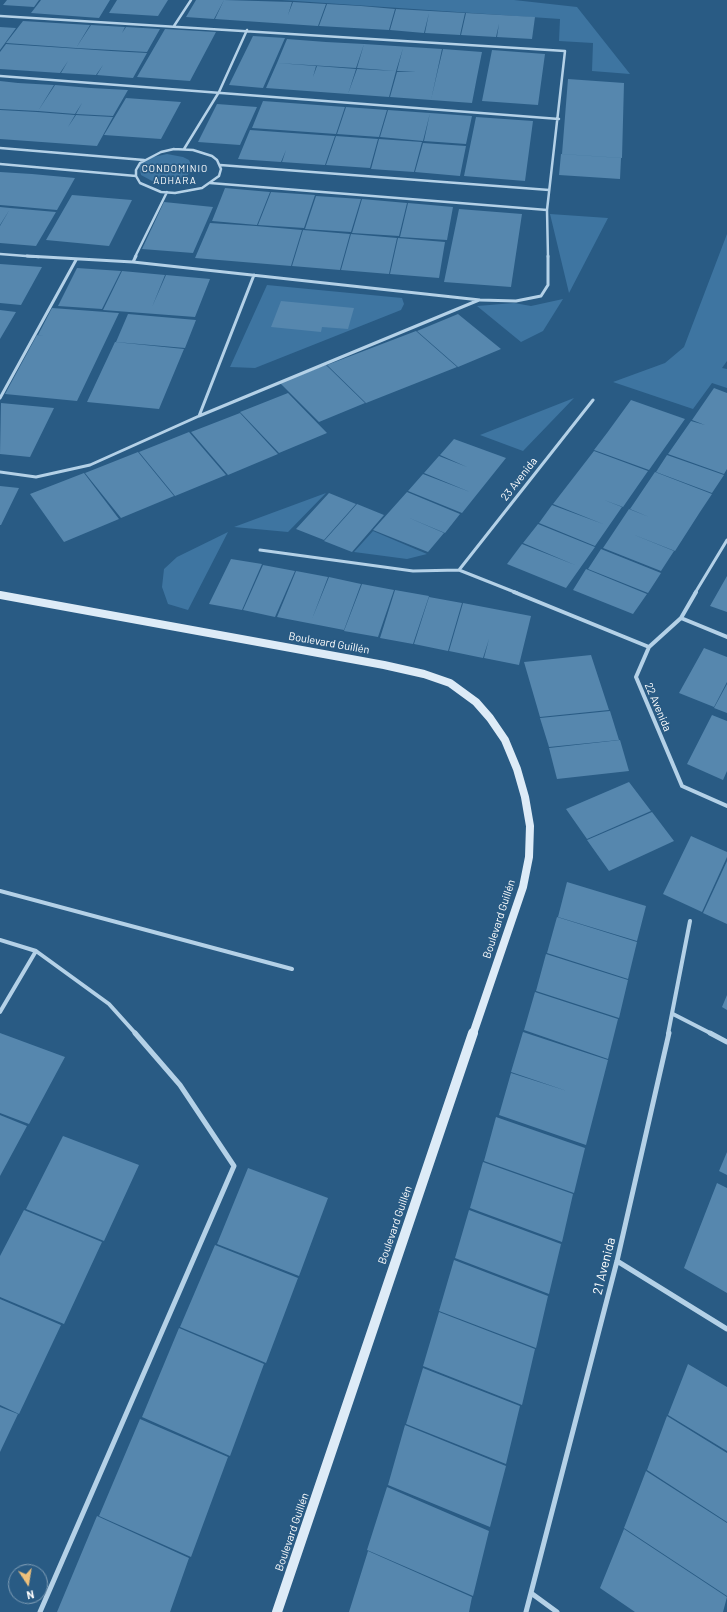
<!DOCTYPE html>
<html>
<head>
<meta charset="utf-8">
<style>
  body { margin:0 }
  #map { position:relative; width:727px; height:1612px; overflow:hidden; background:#295b84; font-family:Barlow,sans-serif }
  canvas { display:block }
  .north { position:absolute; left:8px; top:1564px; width:40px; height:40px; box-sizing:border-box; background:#295b84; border:1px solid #7f9db5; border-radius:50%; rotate:168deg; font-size:11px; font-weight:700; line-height:16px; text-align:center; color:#fff }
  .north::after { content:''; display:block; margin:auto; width:14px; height:18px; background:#eec07b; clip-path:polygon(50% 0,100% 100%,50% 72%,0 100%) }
</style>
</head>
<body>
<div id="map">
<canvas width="727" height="1612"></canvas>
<div class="north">N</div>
</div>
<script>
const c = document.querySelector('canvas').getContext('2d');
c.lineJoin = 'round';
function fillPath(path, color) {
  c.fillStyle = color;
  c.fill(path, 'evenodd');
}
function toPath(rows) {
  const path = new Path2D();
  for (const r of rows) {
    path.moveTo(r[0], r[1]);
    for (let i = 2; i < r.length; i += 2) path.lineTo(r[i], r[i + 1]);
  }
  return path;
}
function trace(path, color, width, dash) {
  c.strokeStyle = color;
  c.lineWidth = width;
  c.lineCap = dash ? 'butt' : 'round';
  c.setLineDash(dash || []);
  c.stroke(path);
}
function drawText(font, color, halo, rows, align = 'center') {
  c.font = font + ' Barlow,sans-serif';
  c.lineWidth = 3.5;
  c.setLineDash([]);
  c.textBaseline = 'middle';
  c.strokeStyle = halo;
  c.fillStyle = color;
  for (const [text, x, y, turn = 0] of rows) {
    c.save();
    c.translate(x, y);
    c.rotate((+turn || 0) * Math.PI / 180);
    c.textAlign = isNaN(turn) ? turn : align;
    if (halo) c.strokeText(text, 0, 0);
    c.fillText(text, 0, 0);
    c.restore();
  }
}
fillPath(toPath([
  [281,0,514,0,577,7,630,74,592,71,593,43,559,41,560,19],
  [167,154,183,157,189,160,193,169,190,173,185,177,169,182,152,181,141,175,139,166,143,162,149,158],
  [550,214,608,218,569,293],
  [727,234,727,361,722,368,727,369,727,388,712,383,693,409,613,382,665,363,684,347],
  [267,285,402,298,404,304,401,310,255,368,230,367],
  [563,299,543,331,521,342,477,306,514,303,531,306],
  [574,398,523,451,480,435],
  [326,493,288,532,234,527],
  [373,531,427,554,407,559,354,552],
  [228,532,188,610,168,604,162,587,164,569,177,557]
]), '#3e75a1');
fillPath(toPath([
  [7,0,39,0,34,7,3,5],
  [41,0,110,0,99,18,31,13],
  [117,0,168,0,158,16,109,13],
  [196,0,224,0,214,19,186,17],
  [224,0,292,2,288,15,293,2,326,4,318,26,215,19],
  [327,4,361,6,395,9,389,30,319,26],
  [396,9,465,13,460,35,425,33,429,13,424,33,390,30],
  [466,13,535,17,532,39,497,37,499,24,496,37,461,35],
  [23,21,56,23,90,25,76,48,6,43],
  [91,25,125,27,122,33,126,27,160,29,147,52,76,48],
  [0,27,16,28,0,50],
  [165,29,216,32,190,81,137,77],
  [253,36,285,38,263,88,229,85],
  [287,39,326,42,364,44,356,68,277,63],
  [6,44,111,51,147,53,133,78,97,75,103,65,96,75,61,73,68,61,60,73,0,69,0,52],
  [364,44,442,49,431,100,390,97,397,72,416,72,397,71,403,48,396,71,357,68],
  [443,49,482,52,477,77,437,74],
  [492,50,545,54,538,105,482,101],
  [277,63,316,66,313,77,317,66,356,69,348,94,266,88],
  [357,69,396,71,389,97,348,94],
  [437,74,477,77,472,103,431,100],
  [568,79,624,83,622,158,562,154],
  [0,81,18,83,54,85,38,111,0,109],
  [55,85,91,88,128,90,113,116,76,114,82,103,75,114,38,111],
  [126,98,181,102,161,139,104,135],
  [263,101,304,104,294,131,252,128],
  [217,104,257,107,240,145,198,142],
  [304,104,345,107,336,134,294,131],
  [346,107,387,110,379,137,337,134],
  [0,110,37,112,21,137,37,112,75,115,68,127,76,115,113,117,97,146,0,139],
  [388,110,430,113,423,141,380,137],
  [430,113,472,116,466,144,424,141],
  [476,117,533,121,525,181,464,176],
  [250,130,292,133,335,136,325,165,282,162,286,150,281,162,238,159],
  [336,136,378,139,370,168,326,165],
  [379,139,422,142,414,172,371,169],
  [423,143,466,146,460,176,415,172],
  [561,154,621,158,620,179,559,175],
  [0,172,32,174,12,206,0,205],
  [32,174,75,178,57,210,12,206],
  [225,188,270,192,257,225,212,221],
  [271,192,315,195,304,228,258,225],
  [72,195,132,200,109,246,46,240],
  [316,196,361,199,351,232,305,229],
  [362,199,407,203,399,236,352,233],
  [164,202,213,207,193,253,142,249],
  [408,203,453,207,447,240,400,237],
  [0,207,10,208,56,212,36,246,0,243,0,226,10,209,0,225],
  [459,209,522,214,511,287,444,282],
  [210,223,256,226,248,248,256,226,302,230,291,266,195,258],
  [303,230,350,234,340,270,292,266],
  [351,234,397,238,389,274,341,270],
  [398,238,445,242,439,278,390,274],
  [0,264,42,267,21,305,0,303],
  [77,268,121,271,102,309,58,306],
  [122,271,165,275,152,307,166,275,210,279,195,317,103,310],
  [281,301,354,308,348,329,322,327,321,332,271,327],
  [52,308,119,313,77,401,5,394,37,335,44,336,38,335],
  [0,310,16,312,0,339],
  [128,314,196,320,185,348,116,342],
  [458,314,501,349,458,367,417,331],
  [416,331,457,367,366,403,327,365],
  [115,342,184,349,159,409,87,402],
  [326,365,365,403,319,422,280,383],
  [714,388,727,393,727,454,715,450,727,454,727,469,724,474,668,454,691,421,705,425,692,420],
  [288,393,327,433,279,453,240,412],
  [631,400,685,419,649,470,594,450,607,433,630,442,607,433],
  [1,403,54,408,30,457,0,454],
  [240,413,278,454,228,475,191,432],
  [189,432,226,475,175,496,139,452],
  [454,439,506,458,462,513,408,491,423,474,470,492,424,473,439,456,467,467,440,455],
  [594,451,648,471,623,507,604,500,622,507,595,546,539,523,552,505,603,524,553,504],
  [138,452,174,496,121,518,85,473],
  [667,455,724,475,712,493,656,472],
  [655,472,712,494,700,512,667,499,700,512,675,551,632,534,674,551,661,571,603,548,629,509,649,517,630,509],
  [84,473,119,519,64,542,30,494],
  [0,486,19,488,1,525,0,525],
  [407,492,460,514,445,533,407,517,444,533,428,552,373,530],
  [329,493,356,504,324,540,296,529],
  [357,504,384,515,352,552,324,541],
  [538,524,595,547,566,588,507,564,522,544,575,565,523,543],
  [601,549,661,573,648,593,588,569],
  [231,559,262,564,242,610,209,604],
  [263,565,295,571,275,617,243,610],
  [586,569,647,594,633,614,573,590],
  [296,571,328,577,312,619,329,577,361,584,344,630,277,617],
  [727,576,727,612,710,606],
  [362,584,394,590,378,637,344,631],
  [395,590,429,596,413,644,380,638],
  [429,597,462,603,448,651,414,644],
  [463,603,531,616,519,665,484,658,489,639,483,658,449,651],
  [704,648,727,657,727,682,714,707,679,693],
  [591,655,609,710,540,717,524,662],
  [727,684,727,713,714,708],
  [610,711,619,740,549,747,540,718],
  [712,715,727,721,727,771,723,780,687,764],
  [620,740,629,771,557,779,549,748],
  [629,782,651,811,587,839,566,809],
  [652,812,674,841,609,871,587,840],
  [691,836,727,852,727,857,702,912,663,894],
  [727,861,727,924,703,913],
  [567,882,646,906,637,941,558,917],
  [557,917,637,942,628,979,547,953],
  [546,954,628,980,619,1018,536,991],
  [535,992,618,1019,608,1059,524,1030],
  [727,995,727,1010,722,1007],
  [523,1032,608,1060,586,1145,499,1115,511,1073,567,1091,511,1072],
  [0,1033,65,1057,29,1124,0,1113],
  [0,1115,27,1126,0,1176],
  [496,1117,585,1148,574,1193,484,1161],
  [63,1136,139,1165,104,1241,26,1209],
  [727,1152,727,1175,719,1171],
  [483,1162,573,1194,562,1242,470,1208],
  [248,1168,328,1198,299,1276,217,1244],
  [717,1183,727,1188,727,1293,684,1268],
  [24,1210,102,1242,64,1324,0,1297,0,1256],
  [469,1210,561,1244,549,1294,455,1258],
  [215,1245,298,1278,266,1363,180,1327],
  [454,1260,548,1296,536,1348,439,1311],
  [0,1299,61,1325,19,1414,0,1405],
  [439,1312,535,1349,522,1405,423,1366],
  [179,1328,264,1364,230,1456,142,1417],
  [688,1364,727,1387,727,1451,668,1415],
  [423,1368,520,1406,506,1464,406,1424],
  [0,1407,18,1414,0,1452],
  [667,1416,727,1453,727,1522,647,1470],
  [140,1419,228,1457,191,1557,99,1516],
  [405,1425,506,1466,490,1527,388,1485],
  [646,1471,727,1523,727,1596,624,1528],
  [387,1487,489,1531,473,1596,367,1550],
  [97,1516,189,1558,170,1612,57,1612],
  [624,1529,727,1597,723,1612,635,1612,600,1588],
  [368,1551,472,1597,469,1612,349,1612]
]), '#5687ae');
trace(toPath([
  [0,16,565,51,547,210,548,257],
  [174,26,191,0],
  [0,76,559,119],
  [0,148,144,160],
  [174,149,193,150,212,156,217,160,221,169,219,176,202,188,175,193,161,192,140,183,136,176,136,170,140,163,161,152,174,149],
  [184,149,219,92,247,30],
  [0,164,136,176],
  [220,165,549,190],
  [210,183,547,210],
  [0,254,39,257],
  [135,257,167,192]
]), '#b4d1e7', 2.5);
trace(toPath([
  [27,256,133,262,480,300,516,301,541,296,548,285,548,256],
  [133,262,136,256],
  [0,398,76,260],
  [199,416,254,275],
  [0,472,36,477,90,465,199,416,479,300],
  [260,550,413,571,459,570,517,593],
  [459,570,593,400],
  [695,593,727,540]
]), '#b4d1e7', 3);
trace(toPath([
  [514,592,649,647],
  [696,592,681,618,649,647,636,677,682,786,727,806],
  [681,618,727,637],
  [0,891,292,969],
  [0,940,36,951,109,1004,136,1034],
  [0,1012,36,951],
  [673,1014,712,1034],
  [668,1034,690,921]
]), '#b4d1e7', 4);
trace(toPath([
  [710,1033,727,1042],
  [617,1261,727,1329],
  [531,1593,557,1612],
  [40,1612,234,1166,180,1085,135,1033],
  [526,1612,617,1261,669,1033]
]), '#b4d1e7', 5);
trace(toPath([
  [0,595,384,665,424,674,450,683,476,702,490,718,505,740,517,769,525,797,530,826,529,857,523,887,473,1034]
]), '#ddebf7', 8);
trace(toPath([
  [277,1612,473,1033]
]), '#ddebf7', 10);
c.letterSpacing = '1px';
drawText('10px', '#fff', '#295b84', [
  ["CONDOMINIO",175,169],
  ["ADHARA",175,181]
]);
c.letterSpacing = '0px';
drawText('11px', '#fff', '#295b84', [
  ["23 Avenida",519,479,-52],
  ["Boulevard Guillén",329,643,10],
  ["22 Avenida",658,707,67],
  ["Boulevard Guillén",499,919,-72],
  ["Boulevard Guillén",395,1225,-71],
  ["Boulevard Guillén",292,1532,-71]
]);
drawText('13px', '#fff', '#295b84', [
  ["21 Avenida",604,1266,-76]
]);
</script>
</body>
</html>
